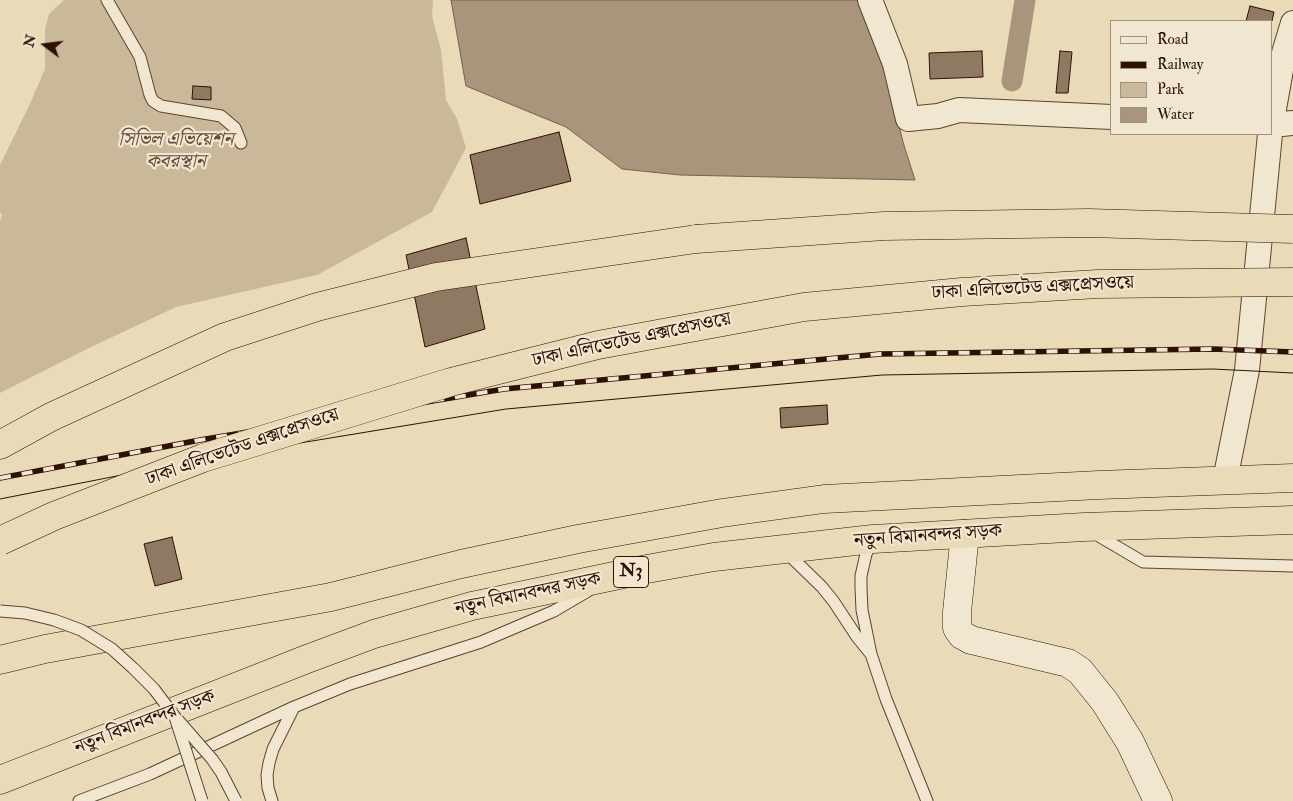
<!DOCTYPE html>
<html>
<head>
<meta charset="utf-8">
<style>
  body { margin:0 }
  #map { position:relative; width:1293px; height:801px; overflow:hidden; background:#e9dab8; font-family:"IM FELL Double Pica",serif }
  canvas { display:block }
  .legend { position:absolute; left:1110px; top:20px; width:162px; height:115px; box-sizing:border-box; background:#f1e7d1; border:1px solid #a3917f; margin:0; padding:6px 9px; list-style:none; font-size:15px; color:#2e1005 }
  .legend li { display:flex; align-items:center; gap:10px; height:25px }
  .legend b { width:25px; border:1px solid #a3917f }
  .north { position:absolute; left:20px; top:20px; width:50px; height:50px; -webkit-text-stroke:4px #f1e7d1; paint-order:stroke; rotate:285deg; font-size:14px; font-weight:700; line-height:20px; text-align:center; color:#2e1005 }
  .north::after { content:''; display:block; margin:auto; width:18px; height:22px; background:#2e1005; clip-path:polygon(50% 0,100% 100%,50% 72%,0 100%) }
</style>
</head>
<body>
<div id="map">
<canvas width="1293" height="801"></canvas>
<ul class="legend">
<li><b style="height:6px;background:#f1e7d1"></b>Road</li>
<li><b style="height:6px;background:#2e1005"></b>Railway</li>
<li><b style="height:14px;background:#c9b89a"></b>Park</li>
<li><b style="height:14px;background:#a9957b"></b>Water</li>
</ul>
<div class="north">N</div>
</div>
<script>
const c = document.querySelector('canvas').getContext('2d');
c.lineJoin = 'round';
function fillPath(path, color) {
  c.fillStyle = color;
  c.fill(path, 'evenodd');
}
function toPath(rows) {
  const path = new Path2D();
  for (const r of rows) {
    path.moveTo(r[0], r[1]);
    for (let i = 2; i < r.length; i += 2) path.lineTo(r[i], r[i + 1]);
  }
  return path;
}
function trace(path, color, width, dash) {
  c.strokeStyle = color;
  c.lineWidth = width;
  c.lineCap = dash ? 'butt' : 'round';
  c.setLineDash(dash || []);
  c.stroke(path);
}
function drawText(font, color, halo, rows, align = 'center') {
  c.font = font + ' "IM FELL Double Pica","Noto Serif Bengali",serif';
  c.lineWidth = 4.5;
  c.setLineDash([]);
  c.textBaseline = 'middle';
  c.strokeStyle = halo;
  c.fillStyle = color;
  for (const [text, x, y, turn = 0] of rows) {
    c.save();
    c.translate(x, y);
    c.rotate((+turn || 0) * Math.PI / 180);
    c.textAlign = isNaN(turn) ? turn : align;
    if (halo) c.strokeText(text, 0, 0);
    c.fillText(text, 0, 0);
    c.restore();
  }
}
fillPath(toPath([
  [64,0,433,0,432,16,441,50,446,100,457,119,466,148,432,212,317,275,176,307,89,348,0,393,0,221,2,215,0,212,0,165,29,106,45,69,45,29,49,14]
]), '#c9b89a');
const water = toPath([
  [451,0,859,0,881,54,903,142,915,180,680,175,622,169,566,127,466,86,451,0]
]);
fillPath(water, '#a9957b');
trace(water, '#78604c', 1);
trace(toPath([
  [1012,81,1025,0]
]), '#a9957b', 21);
const building = toPath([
  [1250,6,1274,12,1272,21,1246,21,1250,6],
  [982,51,983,77,930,79,929,53,982,51],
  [1060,51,1072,52,1068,93,1056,93,1060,51],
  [193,86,211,87,211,100,192,99,193,86],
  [559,132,571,181,480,204,470,155,559,132],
  [466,238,485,329,425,347,406,255,466,238],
  [827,405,828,424,781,428,780,408,827,405],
  [172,537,182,579,155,586,144,544,172,537]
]);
fillPath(building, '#8f7962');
trace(building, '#2e1005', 1);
const lane = toPath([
  [107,0,140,57,150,95,153,101,161,106,221,116,235,128,241,143],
  [1092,532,1143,562,1293,566],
  [873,541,866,554,861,576,861,588,862,610,871,654,886,699,927,801],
  [786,552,822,587,834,602,857,637,870,653],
  [79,801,150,774,294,707,350,684,481,642,554,611,588,591],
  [272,801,268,788,267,775,269,763,273,749,294,707]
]);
const street = toPath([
  [870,0,895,64,908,119,938,116,959,110,1112,117],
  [1272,120,1284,53,1293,23],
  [1272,125,1293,123],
  [1225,480,1247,370,1270,134]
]);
const secondary = toPath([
  [965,534,957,612,957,628,962,635,971,640,1068,663,1080,671,1105,702,1130,742,1158,801]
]);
const highway = toPath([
  [0,445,51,417,225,337,317,307,436,277,696,239],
  [0,660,45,649,331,597,461,564,578,539,722,513,824,499,1099,485,1293,478],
  [0,780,307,659,374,634,472,606,647,569,714,557,873,539,1084,527,1293,520]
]);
trace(lane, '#5d4232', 13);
trace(street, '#5d4232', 26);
trace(secondary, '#2e1005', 29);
trace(highway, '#2e1005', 29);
trace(lane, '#f1e7d1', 11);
trace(street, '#f1e7d1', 24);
trace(secondary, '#f1e7d1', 28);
trace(highway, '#e9dab8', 28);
trace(toPath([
  [0,499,203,459,506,409,882,375,1213,369,1293,373]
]), '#2e1005', 1);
const rail = toPath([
  [0,478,200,440,504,389,880,354,1213,349,1293,352]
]);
trace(rail, '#2e1005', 5.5);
trace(rail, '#f1e7d1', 4, [11]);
const laneBridge = toPath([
  [0,611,25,613,54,620,81,630,112,649,133,668,154,689,175,717,202,801],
  [178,720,212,759,221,772,236,801]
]);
const highwayBridge = toPath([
  [696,239,884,226,1089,223,1293,229],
  [0,541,54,516,203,458,451,382,598,345,804,307,962,292,1098,284,1293,282]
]);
trace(laneBridge, '#5d4232', 13, []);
trace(highwayBridge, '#2e1005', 29, []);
trace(laneBridge, '#f1e7d1', 11);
trace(highwayBridge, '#e9dab8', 28);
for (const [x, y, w] of [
  [631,572,35]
]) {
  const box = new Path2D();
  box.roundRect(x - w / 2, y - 15.5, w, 31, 4);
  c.fillStyle = '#f1e7d1';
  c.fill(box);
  trace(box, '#2e1005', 1);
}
drawText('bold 18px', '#2e1005', null, [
  ["N3",631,572]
]);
drawText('italic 19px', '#644b39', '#f1e7d1', [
  ["সিভিল এভিয়েশন",176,141],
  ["কবরস্থান",176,163]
]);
drawText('19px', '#2e1005', '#f1e7d1', [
  ["ঢাকা এলিভেটেড এক্সপ্রেসওয়ে",1033,289,-3],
  ["ঢাকা এলিভেটেড এক্সপ্রেসওয়ে",632,341,-12],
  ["ঢাকা এলিভেটেড এক্সপ্রেসওয়ে",243,448,-19],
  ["নতুন বিমানবন্দর সড়ক",928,537,-4],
  ["নতুন বিমানবন্দর সড়ক",528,595,-12],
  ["নতুন বিমানবন্দর সড়ক",145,723,-21]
]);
</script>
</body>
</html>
